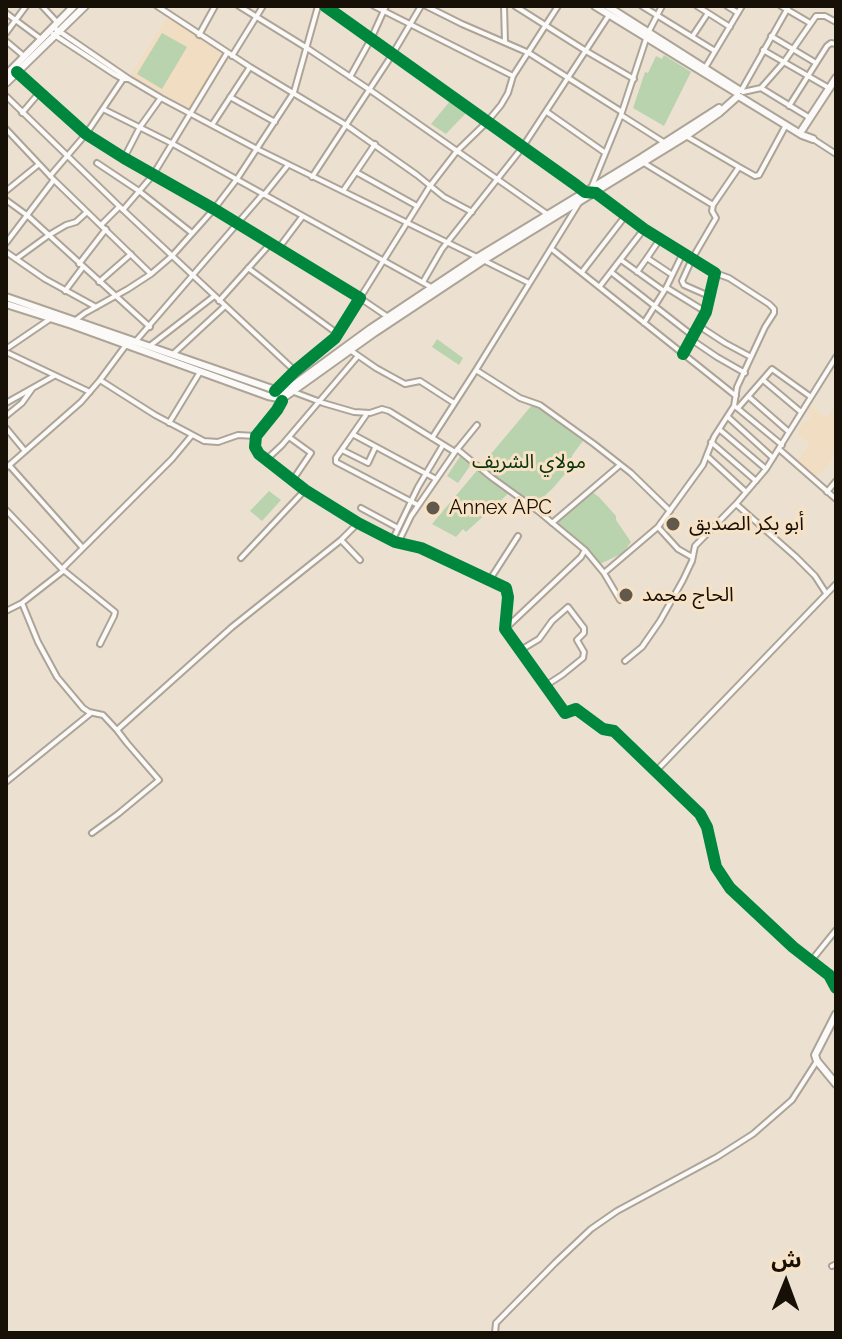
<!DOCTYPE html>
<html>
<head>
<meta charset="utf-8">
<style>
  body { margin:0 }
  #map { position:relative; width:842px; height:1339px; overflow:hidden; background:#ece1d1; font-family:Raleway,"Noto Sans Arabic",sans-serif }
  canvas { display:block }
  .frame { position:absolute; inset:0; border:8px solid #171006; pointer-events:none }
  .north { position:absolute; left:746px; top:1243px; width:80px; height:80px; -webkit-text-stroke:6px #f8e2c5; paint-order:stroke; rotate:1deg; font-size:22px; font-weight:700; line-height:32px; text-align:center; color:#171006 }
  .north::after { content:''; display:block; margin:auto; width:28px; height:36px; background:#171006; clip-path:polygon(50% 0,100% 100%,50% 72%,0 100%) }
</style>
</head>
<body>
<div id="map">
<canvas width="842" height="1339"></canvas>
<div class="frame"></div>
<div class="north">ش</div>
</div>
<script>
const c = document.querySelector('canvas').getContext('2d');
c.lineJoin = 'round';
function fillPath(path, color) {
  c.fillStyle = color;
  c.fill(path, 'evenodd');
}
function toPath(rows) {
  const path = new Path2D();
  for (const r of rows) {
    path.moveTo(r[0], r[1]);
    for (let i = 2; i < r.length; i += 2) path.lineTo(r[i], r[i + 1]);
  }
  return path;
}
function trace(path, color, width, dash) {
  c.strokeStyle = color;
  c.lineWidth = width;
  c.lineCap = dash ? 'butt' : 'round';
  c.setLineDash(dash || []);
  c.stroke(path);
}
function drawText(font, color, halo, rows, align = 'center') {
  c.font = font + ' Raleway,"Noto Sans Arabic",sans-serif';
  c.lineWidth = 6;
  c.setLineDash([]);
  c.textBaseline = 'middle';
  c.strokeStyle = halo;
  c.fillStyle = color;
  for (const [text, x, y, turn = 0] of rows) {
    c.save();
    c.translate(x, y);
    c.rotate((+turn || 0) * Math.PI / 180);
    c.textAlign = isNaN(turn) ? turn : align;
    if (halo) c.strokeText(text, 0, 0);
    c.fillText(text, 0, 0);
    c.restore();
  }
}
fillPath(toPath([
  [167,17,224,54,190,108,130,76],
  [810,406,827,418,836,406,836,453,828,465,816,477,797,461,810,444,797,434,804,421,807,422,811,416,808,411]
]), '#f1ddc2');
fillPath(toPath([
  [162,33,187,47,162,89,137,74],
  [664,55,691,72,664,126,633,108,645,72,648,73,656,56,662,59],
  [451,100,467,112,446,134,431,124],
  [437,339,463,358,459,365,432,347],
  [532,405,538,406,583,441,573,454,565,474,553,488,536,504,532,505,505,490,509,493,466,532,463,529,456,537,432,524],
  [461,455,472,463,458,483,447,476],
  [269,491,281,500,262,521,250,511],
  [590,492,592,492,599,497,616,516,616,520,631,542,623,553,600,564,590,552,559,528,555,522]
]), '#b8d3ad');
const street = toPath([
  [42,6,57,22],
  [157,6,250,67,346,125,417,175,444,197,472,212],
  [239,6,307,48,370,90,547,214],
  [325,6,522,148,588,192],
  [374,6,513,76],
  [426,6,462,24,529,53,622,112],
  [504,6,505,42],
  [515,6,586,51,634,79],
  [642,6,715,51],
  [697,6,730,27],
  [727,6,738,13],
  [781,6,810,23],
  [6,13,41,39],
  [6,33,26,6],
  [53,34,114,74,123,79,129,79,53,27],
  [199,35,215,6],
  [771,36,816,63],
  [692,37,708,13],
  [6,41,25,57],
  [763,50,829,88],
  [232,56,263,6],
  [705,68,742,6],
  [17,72,86,134,124,158,214,209,360,298,335,338,295,371,276,390],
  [350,77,371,39,386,6],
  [129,79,161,98,257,149,477,257],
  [761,88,810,118],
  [741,91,789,6],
  [743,92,761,88,784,62,816,16,825,16,836,22],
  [6,96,120,207,295,371],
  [230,97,275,122],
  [789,106,827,46,831,43,836,44],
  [103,109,173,144,431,287],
  [547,112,604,152],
  [22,113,39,93],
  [621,115,665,143],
  [212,125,250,67],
  [6,129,54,180,151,274],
  [686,136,739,167],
  [813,139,836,154],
  [124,158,140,127,160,99],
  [97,163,139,191,192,233],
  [644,163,713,205],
  [356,172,417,206],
  [50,176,86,134,123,79],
  [312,177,392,55,421,6],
  [592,186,621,115,648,33,662,6],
  [6,191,38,165],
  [343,191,375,144],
  [596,193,644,229,715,273,706,312,683,354],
  [264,195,288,165],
  [6,200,28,216,150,327],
  [123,210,153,175,227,53],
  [101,225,119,207],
  [6,243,53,181],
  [278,249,302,217],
  [553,250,736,396],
  [6,252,45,279,96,307],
  [647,258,660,239],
  [16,259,49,235,66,225,76,222,87,212],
  [621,260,664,291],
  [485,261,529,283],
  [79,264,106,229],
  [248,268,338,334],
  [582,272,626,215],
  [611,272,693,336],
  [637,272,647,258,671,274],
  [99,282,131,254],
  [423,282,442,249,522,148,609,15],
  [600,286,644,229],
  [667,288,706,312],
  [65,291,83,267],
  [709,296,684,285,682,281,692,259,716,218,712,211,713,205,739,167,755,176,759,175,786,125],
  [219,301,270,244],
  [388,317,360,298,430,186,457,151,487,122,501,105,508,93,513,76,558,6],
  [73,322,85,313,128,289,151,274,172,256,214,209,237,179,294,92,318,6],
  [644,323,666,288,683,253],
  [699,326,725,343,751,357],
  [692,340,717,357,745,373],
  [135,342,262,195],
  [151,345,213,297],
  [6,349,50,319],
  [350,350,376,368,405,384,420,381,454,403],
  [6,352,90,392],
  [172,355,225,306],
  [476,370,520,398,540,405,594,444,631,473,670,511],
  [100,380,155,415,204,441,218,442,238,435,256,436],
  [763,380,801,412],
  [294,392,323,403,354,412,370,413,382,409,389,411,455,452],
  [749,397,789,432],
  [6,403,54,376],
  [736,407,782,445],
  [738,408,772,369,811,397],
  [366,415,336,458,336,462,418,505],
  [6,416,22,403,32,389],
  [728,417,773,458],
  [169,423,200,372],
  [6,428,25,451],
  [719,429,766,469],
  [354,435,436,479],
  [289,437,311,453,292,481],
  [432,438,476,370,579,203],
  [711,442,756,481],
  [457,449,491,477,538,511,585,550,604,573,620,600],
  [779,449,836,499],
  [342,450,368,463,375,448],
  [707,456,746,492],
  [266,460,282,445,358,356],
  [9,465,82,547],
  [6,468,81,402,100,380,126,345],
  [827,492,836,481],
  [736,504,796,557,815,576,826,593],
  [361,508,398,528],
  [6,510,62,569,115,612,114,616,100,644],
  [552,523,620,465],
  [658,527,678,549,692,557],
  [341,540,360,560],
  [392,541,418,487,443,445],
  [398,543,411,516,455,452,477,425],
  [241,558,305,490],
  [62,569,172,459,192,435],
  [604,573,658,527,703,465,714,437,734,406,737,387,765,327,774,313,774,309,769,304,729,278,715,273],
  [489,581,518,536],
  [22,603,38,642,57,677,83,708,89,712,103,715,117,730,232,627,341,540,358,523],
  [6,611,22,603,63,571],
  [505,629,581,557,585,550],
  [519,651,539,639,552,621,568,607,584,628,584,633,577,640,584,652,583,658,562,675,545,686],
  [625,661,642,647,660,621,683,580,692,561,695,546,736,504,766,469,836,357],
  [656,771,836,584],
  [6,782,91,713],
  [92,833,118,814,159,780,127,743,117,730],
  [811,961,836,930],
  [832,1266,836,1264],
  [495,1333,496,1323,555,1263,591,1229,617,1211,717,1157,753,1134,792,1100,817,1061]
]);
const secondary = toPath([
  [595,6,737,93],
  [607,6,739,90],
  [6,75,74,6],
  [6,83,85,6],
  [740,97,802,135,813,139],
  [802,130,836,78],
  [6,297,281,392],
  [6,304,72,325,268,396,278,398],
  [284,392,370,329,478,257,641,158,719,108],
  [286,396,374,333,484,260,686,136,719,113,738,96],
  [282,401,277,410,256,436,255,447,259,454,305,490,358,523,395,542,421,548,506,588,508,597,505,629,565,713,576,709,603,729,614,731,700,814,707,827,716,867,730,888,793,947,829,975,836,988],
  [836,1014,815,1055,817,1061,836,1084]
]);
trace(street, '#ada498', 8);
trace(secondary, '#ada498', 10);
trace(street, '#fcfaf8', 4);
trace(secondary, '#fcfaf8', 6);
trace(toPath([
  [325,6,576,185,585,192,596,193,644,229,715,273,706,312,683,354],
  [17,72,86,134,124,158,214,209,360,298,335,338,295,371,275,391],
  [282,401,277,410,256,436,255,447,259,454,305,490,358,523,395,542,421,548,506,588,508,597,505,629,565,713,576,709,603,729,614,731,700,814,707,827,716,867,730,888,793,947,829,975,836,988]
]), '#00873e', 12);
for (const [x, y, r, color] of [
  [433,508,8,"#62594d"],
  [673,524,8,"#62594d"],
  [626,595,8,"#62594d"]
]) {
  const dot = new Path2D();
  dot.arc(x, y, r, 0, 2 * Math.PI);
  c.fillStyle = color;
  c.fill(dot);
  trace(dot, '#f8e2c5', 3);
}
drawText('20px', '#07340e', '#f8e2c5', [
  ["مولاي الشريف",529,462]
]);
drawText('20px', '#171006', '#f8e2c5', [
  ["Annex APC",449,508],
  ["أبو بكر الصديق",689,524],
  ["الحاج محمد",642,595]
], 'left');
</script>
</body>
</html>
